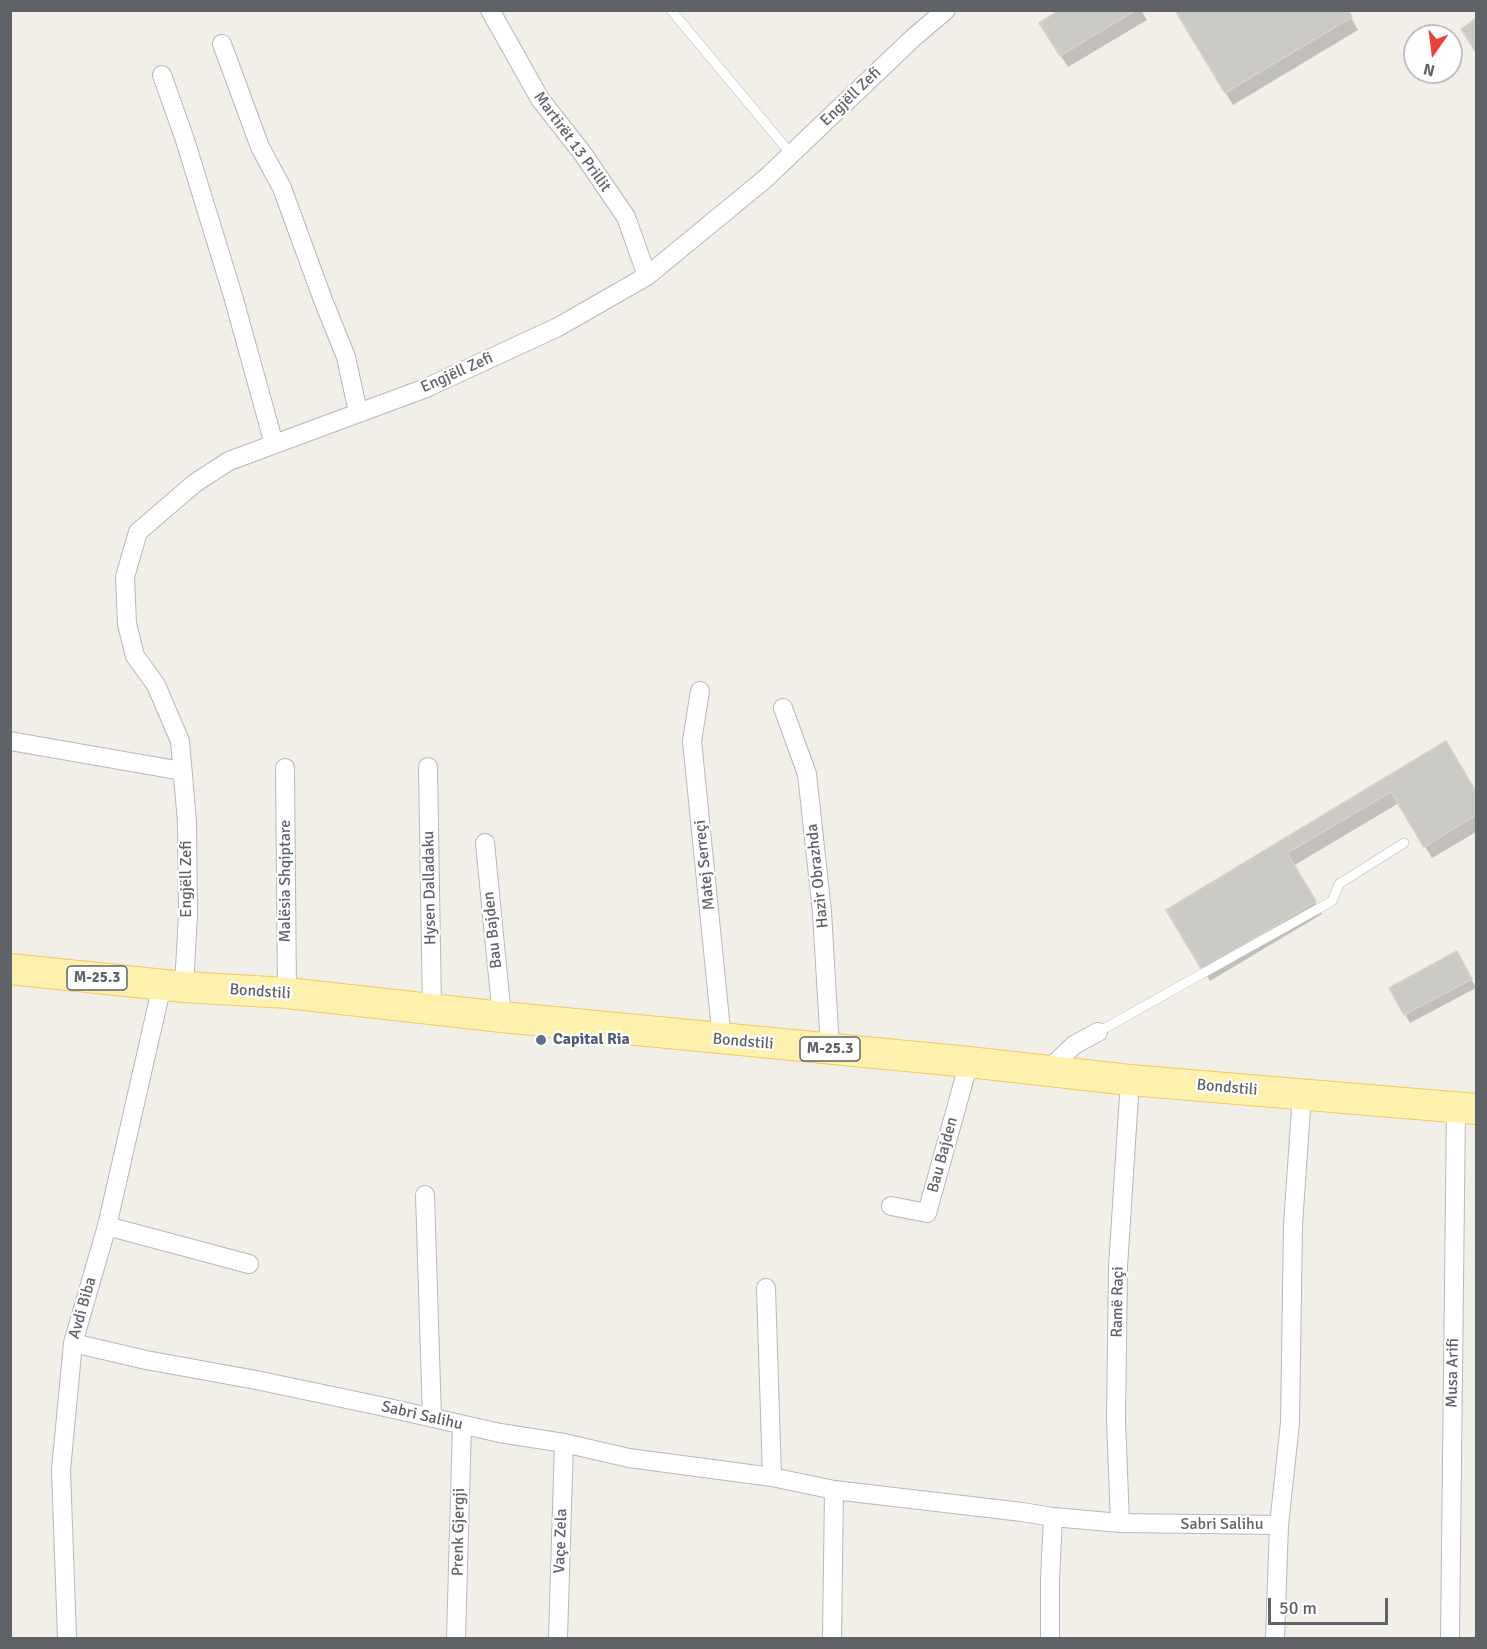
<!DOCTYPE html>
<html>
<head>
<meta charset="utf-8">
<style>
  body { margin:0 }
  #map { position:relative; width:1487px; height:1649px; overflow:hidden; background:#f1efe8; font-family:Signika,sans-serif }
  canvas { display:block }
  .frame { position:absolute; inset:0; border:12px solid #5f6368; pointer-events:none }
  .north { position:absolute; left:1403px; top:24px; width:60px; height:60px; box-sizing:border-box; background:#fff; border:2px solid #bfc1c3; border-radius:50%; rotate:194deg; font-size:16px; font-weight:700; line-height:24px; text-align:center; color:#5f6368 }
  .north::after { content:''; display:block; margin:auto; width:21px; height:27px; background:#ea4335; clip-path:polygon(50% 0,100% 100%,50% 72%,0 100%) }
  .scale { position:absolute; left:1268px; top:1598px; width:120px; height:27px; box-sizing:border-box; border:3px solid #5f6368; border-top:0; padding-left:8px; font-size:18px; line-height:21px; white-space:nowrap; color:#5f6368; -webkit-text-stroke:4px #fff; paint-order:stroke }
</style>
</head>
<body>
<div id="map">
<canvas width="1487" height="1649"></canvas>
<div class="frame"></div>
<div class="north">N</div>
<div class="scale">50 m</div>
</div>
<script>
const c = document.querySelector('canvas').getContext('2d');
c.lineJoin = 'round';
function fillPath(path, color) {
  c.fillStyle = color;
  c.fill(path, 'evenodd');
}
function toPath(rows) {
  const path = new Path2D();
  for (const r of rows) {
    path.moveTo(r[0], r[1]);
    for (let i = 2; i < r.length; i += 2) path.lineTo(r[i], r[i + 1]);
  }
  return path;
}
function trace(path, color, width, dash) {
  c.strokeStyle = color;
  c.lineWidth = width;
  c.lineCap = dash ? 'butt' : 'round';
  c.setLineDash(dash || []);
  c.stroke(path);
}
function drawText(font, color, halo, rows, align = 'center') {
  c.font = font + ' Signika,sans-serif';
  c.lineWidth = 4.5;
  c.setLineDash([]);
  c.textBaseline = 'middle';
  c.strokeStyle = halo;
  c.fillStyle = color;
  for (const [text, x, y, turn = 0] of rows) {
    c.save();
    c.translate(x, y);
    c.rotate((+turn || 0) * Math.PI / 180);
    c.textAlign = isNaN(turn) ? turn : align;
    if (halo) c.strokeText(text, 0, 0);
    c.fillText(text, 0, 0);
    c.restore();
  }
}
fillPath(toPath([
  [1063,10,1141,10,1147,20,1068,67,1048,36],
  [1176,10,1347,10,1358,30,1233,105],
  [1446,744,1476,795,1476,832,1432,858,1399,803,1293,866,1322,914,1210,981,1168,910],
  [1457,953,1476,988,1410,1023,1391,988]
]), '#0003');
const building = toPath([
  [1060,10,1136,10,1060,56,1039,23,1060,10],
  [1175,10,1348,10,1352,17,1225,93,1175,10],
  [1476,18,1476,52,1461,29,1476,18],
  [1446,741,1476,792,1476,815,1424,847,1391,792,1287,853,1316,901,1202,970,1166,910,1446,741],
  [1457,951,1472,979,1404,1015,1389,988,1457,951]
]);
fillPath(building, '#cccac5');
trace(building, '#d6d1c6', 1.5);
const service = toPath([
  [671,10,791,154],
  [1098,1032,1332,901,1339,884,1404,843]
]);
const minor = toPath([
  [490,10,540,99,583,154,626,217,647,276],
  [222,44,260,147,282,188,323,300,346,357,358,412],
  [162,75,185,140,233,296,274,444],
  [700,691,692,741,722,1040],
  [783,708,807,774,822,912,830,1049],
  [10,741,182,771],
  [428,767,432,1009],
  [285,768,287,993],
  [485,843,502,1017],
  [184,987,188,915,187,822,180,741,156,685,135,656,127,624,125,577,138,532,195,483,229,461,426,388,558,327,647,276,765,179,913,38,946,10],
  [1046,1072,1074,1045,1098,1032],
  [425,1195,432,1418],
  [891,1206,927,1213,969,1062],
  [107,1226,249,1264],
  [766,1288,772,1477],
  [73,1343,146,1360,256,1380,380,1406,500,1433,564,1443,629,1458,772,1477,834,1490,1022,1512,1053,1517,1120,1523,1279,1525],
  [1120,1523,1116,1420,1118,1267,1130,1080],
  [67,1638,61,1470,73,1343,107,1226,162,985],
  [456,1638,462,1425],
  [558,1638,564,1443],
  [832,1638,834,1490],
  [1050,1638,1050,1579,1053,1517],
  [1275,1638,1279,1525,1290,1423,1293,1225,1302,1094],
  [1450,1638,1456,1107]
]);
const primary = toPath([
  [10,969,184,987,287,993,502,1017,969,1062,1130,1080,1476,1109]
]);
trace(service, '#b5b8bc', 10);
trace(minor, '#b5b8bc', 20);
trace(primary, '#f2c960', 32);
trace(service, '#fff', 9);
trace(minor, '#fff', 18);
trace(primary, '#fff2af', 30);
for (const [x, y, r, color] of [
  [541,1040,6,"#5c6f8a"]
]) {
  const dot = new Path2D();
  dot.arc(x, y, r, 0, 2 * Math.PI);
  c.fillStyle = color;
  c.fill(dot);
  trace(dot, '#fff', 2);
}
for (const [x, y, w] of [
  [97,978,60],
  [830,1049,60]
]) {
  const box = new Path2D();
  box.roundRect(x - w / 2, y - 12, w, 24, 4.5);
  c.fillStyle = '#fff';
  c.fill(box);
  trace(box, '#5f6368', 1.5);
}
drawText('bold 15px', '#5f6368', null, [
  ["M-25.3",97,978],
  ["M-25.3",830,1049]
]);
drawText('16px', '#5f6368', '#fff', [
  ["Engjëll Zefi",851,97,-44],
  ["Martirët 13 Prillit",572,142,54],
  ["Engjëll Zefi",457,373,-24],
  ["Matej Serreçi",705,865,-96],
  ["Hazir Obrazhda",818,876,-96],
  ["Engjëll Zefi",187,879,-90],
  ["Malësia Shqiptare",286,881,-90],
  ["Hysen Dalladaku",430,888,-91],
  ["Bau Bajden",493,930,-96],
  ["Bondstili",260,992,4],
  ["Bondstili",743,1042,5],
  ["Bondstili",1227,1088,5],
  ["Bau Bajden",943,1155,-75],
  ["Ramë Raçi",1118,1302,-89],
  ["Avdi Biba",83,1308,-74],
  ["Musa Arifi",1453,1373,-89],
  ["Sabri Salihu",422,1416,13],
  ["Sabri Salihu",1222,1525],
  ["Prenk Gjergji",459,1532,-89],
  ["Vaçe Zela",561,1541,-88]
]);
drawText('bold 16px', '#4e5e75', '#fff', [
  ["Capital Ria",553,1040]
], 'left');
</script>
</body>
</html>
